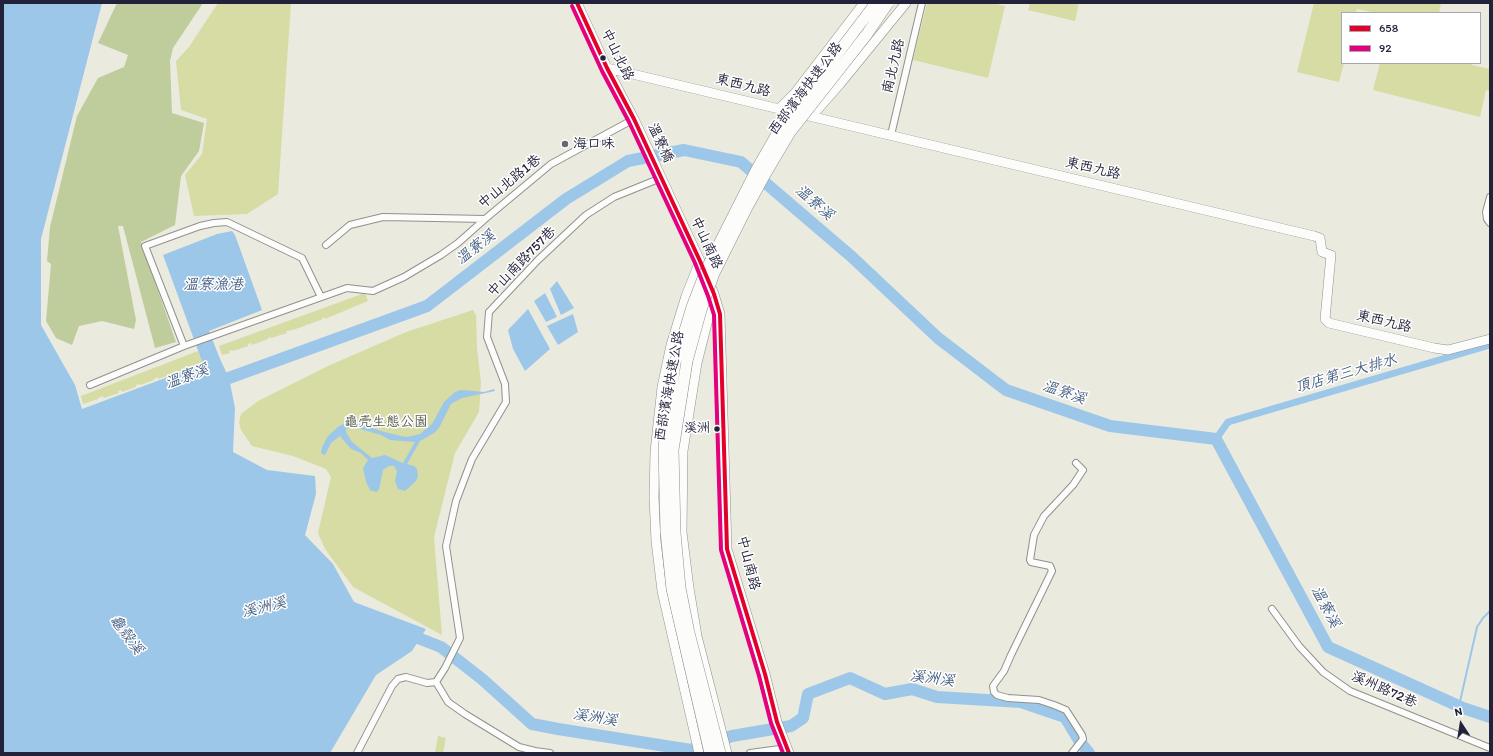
<!DOCTYPE html>
<html>
<head>
<meta charset="utf-8">
<style>
  body { margin:0 }
  #map { position:relative; width:1493px; height:756px; overflow:hidden; background:#ebeadf; font-family:Itim,sans-serif }
  canvas { display:block }
  .frame { position:absolute; inset:0; border:4px solid #22223b; pointer-events:none }
  .legend { position:absolute; left:1341px; top:12px; width:140px; height:52px; box-sizing:border-box; background:#fff; border:1px solid #a7a7b1; margin:0; padding:5px 7px; list-style:none; font-size:12px; color:#22223b }
  .legend li { display:flex; align-items:center; gap:8px; height:20px }
  .legend b { width:20px; border:1px solid #a7a7b1 }
  .north { position:absolute; left:1441px; top:704px; width:40px; height:40px; -webkit-text-stroke:3px #fff; paint-order:stroke; rotate:348deg; font-size:11px; font-weight:700; line-height:16px; text-align:center; color:#22223b }
  .north::after { content:''; display:block; margin:auto; width:14px; height:18px; background:#22223b; clip-path:polygon(50% 0,100% 100%,50% 72%,0 100%) }
</style>
</head>
<body>
<div id="map">
<canvas width="1493" height="756"></canvas>
<div class="frame"></div>
<ul class="legend">
<li><b style="height:5px;background:#e4002b"></b>658</li>
<li><b style="height:5px;background:#e5007d"></b>92</li>
</ul>
<div class="north">N</div>
</div>
<script>
const c = document.querySelector('canvas').getContext('2d');
c.lineJoin = 'round';
function fillPath(path, color) {
  c.fillStyle = color;
  c.fill(path, 'evenodd');
}
function toPath(rows) {
  const path = new Path2D();
  for (const r of rows) {
    path.moveTo(r[0], r[1]);
    for (let i = 2; i < r.length; i += 2) path.lineTo(r[i], r[i + 1]);
  }
  return path;
}
function trace(path, color, width, dash) {
  c.strokeStyle = color;
  c.lineWidth = width;
  c.lineCap = dash ? 'butt' : 'round';
  c.setLineDash(dash || []);
  c.stroke(path);
}
function drawText(font, color, halo, rows, align = 'center') {
  c.font = font + ' Itim,"LXGW WenKai TC",sans-serif';
  c.lineWidth = 3;
  c.setLineDash([]);
  c.textBaseline = 'middle';
  c.strokeStyle = halo;
  c.fillStyle = color;
  for (const [text, x, y, turn = 0] of rows) {
    c.save();
    c.translate(x, y);
    c.rotate((+turn || 0) * Math.PI / 180);
    c.textAlign = isNaN(turn) ? turn : align;
    if (halo) c.strokeText(text, 0, 0);
    c.fillText(text, 0, 0);
    c.restore();
  }
}
fillPath(toPath([
  [218,3,291,3,278,194,247,214,194,216,185,175,202,154,207,119,181,110,176,61,189,47],
  [927,3,993,3,1005,6,988,78,913,60],
  [1030,3,1079,3,1075,21,1028,10],
  [1314,3,1441,3,1439,13,1376,13,1357,9,1356,13,1342,13,1342,63,1344,63,1339,82,1297,72],
  [1380,63,1472,63,1472,65,1490,69,1490,91,1486,90,1480,117,1373,90],
  [362,294,365,294,368,301,325,319,324,317,322,318,323,319,307,325,306,324,305,326,289,331,286,331,287,333,271,338,270,337,268,338,268,339,252,345,251,343,248,344,248,346,233,351,232,350,229,351,230,353,222,355,219,346],
  [473,310,476,315,477,348,481,383,479,412,455,453,434,537,442,635,353,587,325,549,318,533,331,477,326,469,293,456,252,446,241,430,239,422,241,414,258,401,328,366,406,332],
  [198,351,203,363,176,372,176,371,173,372,173,374,158,379,158,377,154,379,154,380,140,385,139,384,136,385,136,387,122,392,121,390,118,391,119,393,104,398,103,396,98,398,98,399,83,404,81,396],
  [438,736,446,738,443,753,435,753]
]), '#d6dca4');
fillPath(toPath([
  [117,3,203,3,173,48,170,61,172,113,204,123,199,151,181,176,175,225,141,242,176,342,155,348,123,226,118,226,136,320,134,329,102,321,79,326,72,345,56,338,46,321,51,264,47,261,50,227,77,116,98,78,124,67,128,55,98,43]
]), '#bfcc9c');
fillPath(toPath([
  [3,3,102,3,41,239,41,325,75,385,82,409,203,364,163,255,217,234,232,231,235,235,262,310,209,331,220,359,229,378,235,408,233,452,267,470,315,476,316,494,305,535,333,564,354,602,426,629,412,651,376,675,330,753,3,753],
  [557,281,574,308,561,315,550,289],
  [545,293,557,317,546,322,534,301],
  [528,309,550,349,525,371,513,349,508,330],
  [573,314,578,332,558,345,547,326],
  [494,389,495,391,462,398,451,404,439,428,434,433,420,441,407,464,414,466,417,469,418,477,415,482,405,491,398,489,395,481,397,471,394,466,389,466,383,470,379,490,376,492,370,490,366,482,363,468,368,460,361,453,351,449,340,436,331,443,325,455,322,454,321,453,322,447,328,436,338,427,345,423,352,422,358,423,384,432,401,436,407,437,420,434,432,424,444,402,455,392,461,390,484,392],
  [353,427,381,435,390,440,415,442,403,463,385,455,372,458,352,442,346,432,346,429]
]), '#9cc7e9');
trace(toPath([
  [1459,706,1477,627,1483,618,1490,611]
]), '#9cc7e9', 2);
trace(toPath([
  [1216,439,1228,422,1490,345]
]), '#9cc7e9', 7);
trace(toPath([
  [215,383,427,306,566,199,628,161,684,150,741,162,852,257,938,338,1006,390,1110,426,1216,439,1328,647,1463,708,1490,717],
  [405,633,441,647,482,679,532,724,558,729,691,750,732,736,791,726,803,718,808,694,850,678,885,694,912,689,937,697,1021,702,1065,717,1080,742,1089,753]
]), '#9cc7e9', 12);
const street = toPath([
  [891,135,922,3],
  [1490,197,1486,212,1487,219,1490,223],
  [326,245,350,225,383,217,485,219,551,164,634,119],
  [184,346,145,246,200,226,214,223,227,222,302,258,321,297],
  [90,385,184,346,347,288,373,291,404,277,441,255,458,243,485,219],
  [1272,609,1299,646,1323,672,1350,691,1490,748],
  [436,682,448,702,465,714,519,747,535,751,550,753],
  [357,753,392,686,398,679,406,677,427,683,436,682,445,668,460,638,446,546,456,501,472,459,506,402,505,384,487,337,489,312,538,260,586,215,614,197,661,178],
  [750,753,787,748],
  [1072,753,1083,739,1082,735,1066,710,1054,705,1039,700,1008,698,997,695,994,692,993,686,1004,671,1011,655,1052,571,1050,566,1031,562,1030,560,1034,535,1044,516,1073,485,1083,470,1076,463]
]);
const secondary = toPath([
  [577,3,607,68,634,119,700,261,714,294,720,314,727,549,765,674,777,722,789,753],
  [607,68,1314,236,1320,238,1322,252,1331,255,1325,319,1329,323,1434,348,1448,350,1490,339],
  [779,109,795,93,864,3],
  [812,116,840,84,906,3],
  [714,296,697,363,683,451,682,532,689,588,697,636,727,753],
  [699,753,662,591,656,541,654,497,655,452,662,387,671,345,686,296,700,261]
]);
trace(street, '#91908f', 8);
trace(secondary, '#91908f', 10);
trace(street, '#fcfcfa', 6);
trace(secondary, '#fcfcfa', 9);
const highwayBridge = toPath([
  [710,753,672,589,666,531,664,447,675,363,692,307,707,268,757,169,780,129,876,3],
  [720,753,689,633,680,588,675,533,673,450,687,361,701,310,714,273,747,207,764,176,790,132,867,34,888,3]
]);
trace(highwayBridge, '#91908f', 12, []);
trace(highwayBridge, '#fcfcfa', 11);
trace(toPath([
  [577,3,607,68,634,119,700,261,714,294,720,314,727,549,765,674,777,722,789,753]
]), '#e4002b', 4);
trace(toPath([
  [572,6,602,71,629,122,695,263,708,296,714,315,721,550,759,676,771,723,783,753]
]), '#e5007d', 4);
for (const [x, y, r, color] of [
  [603,58,3.5,"#22223b"],
  [565,144,4,"#686874"],
  [717,429,3.5,"#22223b"]
]) {
  const dot = new Path2D();
  dot.arc(x, y, r, 0, 2 * Math.PI);
  c.fillStyle = color;
  c.fill(dot);
  trace(dot, '#fff', 1.5);
}
drawText('13px', '#22223b', '#fff', [
  ["溪洲",710,429]
], 'right');
drawText('14px', '#22223b', '#fff', [
  ["中山北路",617,55,64],
  ["南北九路",894,66,-77],
  ["東西九路",743,86,14],
  ["西部濱海快速公路",806,89,-53],
  ["溫寮橋",660,143,65],
  ["東西九路",1093,169,13],
  ["中山北路1巷",510,182,-39],
  ["中山南路",706,243,65],
  ["中山南路757巷",522,262,-46],
  ["東西九路",1384,322,13],
  ["西部濱海快速公路",670,386,-80],
  ["中山南路",748,563,76],
  ["溪州路72巷",1384,690,24]
]);
drawText('14px', '#22223b', '#fff', [
  ["海口味",573,144]
], 'left');
drawText('14px', '#5b5f4f', '#fff', [
  ["龜壳生態公園",386,422]
]);
drawText('italic 15px', '#455e82', '#fff', [
  ["溫寮溪",814,203,41],
  ["溫寮溪",476,248,-38],
  ["溫寮漁港",213,285],
  ["頂店第三大排水",1346,374,-16],
  ["溫寮溪",187,377,-20],
  ["溫寮溪",1064,393,19],
  ["溫寮溪",1325,607,62],
  ["溪洲溪",264,608,-14],
  ["龜殼溪",126,635,53],
  ["溪洲溪",932,679,7],
  ["溪洲溪",595,718,9]
]);
</script>
</body>
</html>
